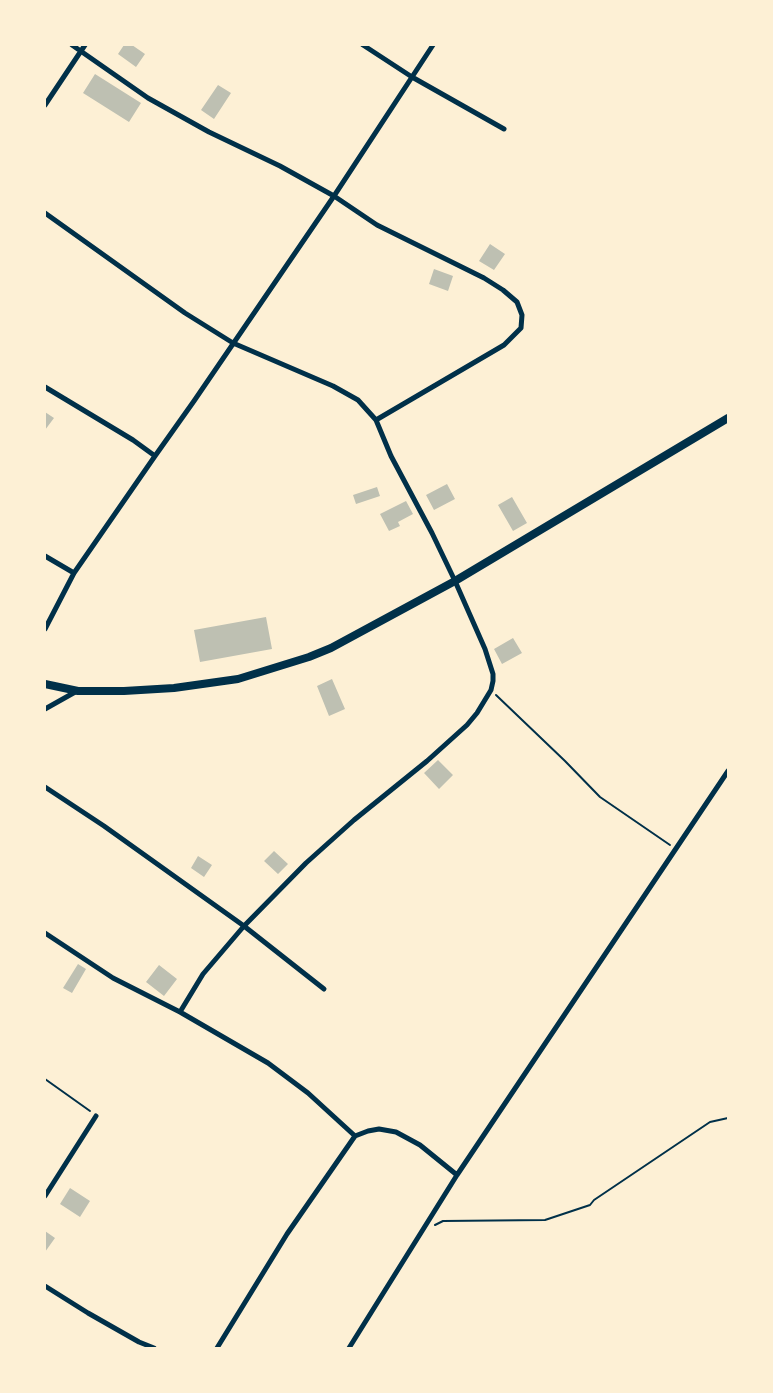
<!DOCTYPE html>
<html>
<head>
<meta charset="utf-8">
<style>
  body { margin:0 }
  #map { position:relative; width:773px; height:1393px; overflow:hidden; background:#fdf0d5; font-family:"PT Sans Narrow",sans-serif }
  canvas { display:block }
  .frame { position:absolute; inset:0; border:46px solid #fdf0d5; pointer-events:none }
</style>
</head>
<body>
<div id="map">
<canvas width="773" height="1393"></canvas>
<div class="frame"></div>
</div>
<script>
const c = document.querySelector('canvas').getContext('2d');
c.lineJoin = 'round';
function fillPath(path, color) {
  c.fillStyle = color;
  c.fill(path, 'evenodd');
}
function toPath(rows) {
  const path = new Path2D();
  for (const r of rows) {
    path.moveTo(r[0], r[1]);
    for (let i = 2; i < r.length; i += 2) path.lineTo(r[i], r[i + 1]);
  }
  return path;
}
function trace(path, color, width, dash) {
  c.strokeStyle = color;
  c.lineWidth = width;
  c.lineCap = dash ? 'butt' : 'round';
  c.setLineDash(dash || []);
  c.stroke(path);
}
fillPath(toPath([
  [124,45,132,45,145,54,136,67,118,54],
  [95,74,141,103,129,122,83,93],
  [218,85,231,93,214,119,201,110],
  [490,244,505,254,494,270,479,261],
  [434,269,453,276,448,291,429,284],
  [45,412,54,418,45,430],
  [447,484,455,499,434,510,426,495],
  [377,487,380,496,356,504,353,495],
  [512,497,527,523,513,531,498,505],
  [406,501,413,514,398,522,400,526,389,531,380,514],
  [266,617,272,649,200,662,194,630],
  [513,638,522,653,502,664,494,649],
  [332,679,345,709,329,716,317,686],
  [438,760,453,775,439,789,424,773],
  [274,851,288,864,278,874,264,861],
  [198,856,212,865,204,877,191,868],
  [78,964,86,969,72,993,63,988],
  [159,965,177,979,164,996,146,982],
  [70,1188,90,1201,80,1217,60,1204],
  [45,1231,55,1238,45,1252]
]), '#bec0b2');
trace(toPath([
  [496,695,565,761,600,797,670,845],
  [45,1079,90,1111],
  [435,1225,443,1221,545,1220,590,1205,594,1200,710,1122,728,1118]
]), '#003049', 2);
trace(toPath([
  [72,45,148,98,209,132,280,166,334,196,377,225,484,278,503,290,517,302,522,315,521,328,504,345,376,420],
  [363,45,412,77,504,129],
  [45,105,85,45],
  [45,213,185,313,233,343,333,386,358,400,376,420,391,456,432,533,455,581,485,649,493,674,493,681,491,690,477,713,467,725,427,761,354,820,306,863,244,926,203,974,180,1012],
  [45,387,133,440,155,456],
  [45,556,74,573],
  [45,629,74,573,155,456,194,401,334,196,433,45],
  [45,709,77,691],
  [45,787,104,826,244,926,324,989],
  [45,933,113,978,180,1012,268,1063,308,1093,355,1136],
  [355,1136,368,1131,379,1129,396,1132,420,1145,457,1175],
  [45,1196,96,1116],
  [45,1286,88,1313,139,1342,154,1348],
  [217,1348,287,1234,355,1136],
  [349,1348,457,1175,728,771]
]), '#003049', 5);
trace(toPath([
  [45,684,78,691,124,691,174,688,238,679,309,657,331,648,455,581,728,418]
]), '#003049', 8);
</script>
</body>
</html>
